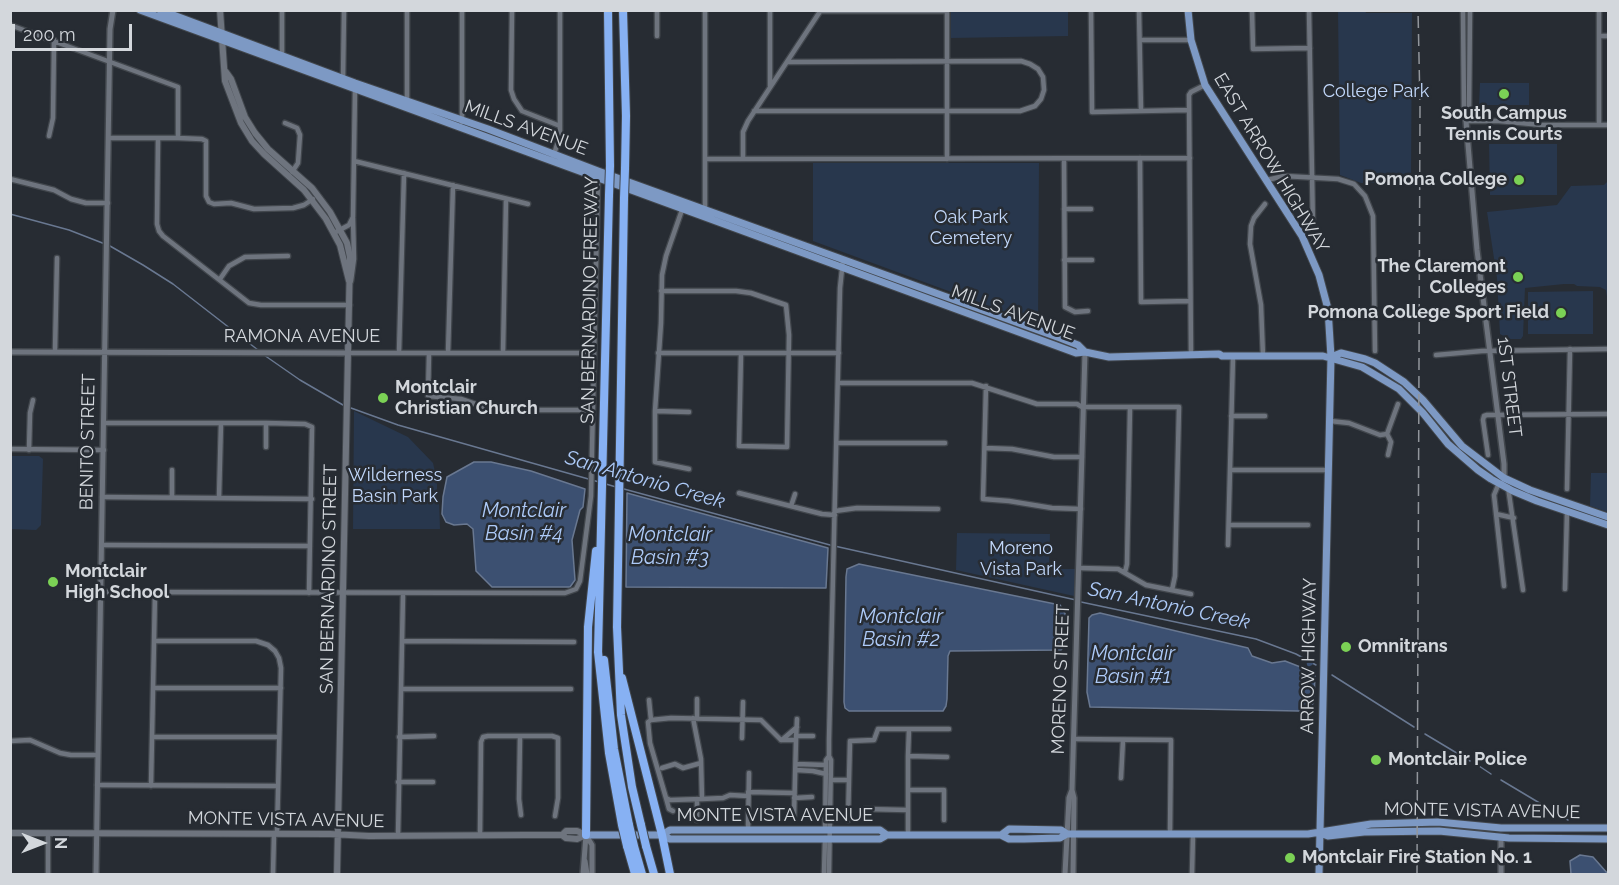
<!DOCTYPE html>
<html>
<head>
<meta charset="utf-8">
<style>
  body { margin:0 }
  #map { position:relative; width:1619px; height:885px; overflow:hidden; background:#272c33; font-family:Raleway,sans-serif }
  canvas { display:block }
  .frame { position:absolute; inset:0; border:12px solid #d3d7dc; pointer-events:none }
  .north { position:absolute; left:12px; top:813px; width:60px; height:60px; -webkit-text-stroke:4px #272c33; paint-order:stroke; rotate:90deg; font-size:16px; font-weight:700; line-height:24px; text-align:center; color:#d3d7dc }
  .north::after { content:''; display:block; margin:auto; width:21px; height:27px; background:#d3d7dc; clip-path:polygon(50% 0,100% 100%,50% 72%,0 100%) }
  .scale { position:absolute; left:12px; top:24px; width:120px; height:27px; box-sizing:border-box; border:3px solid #d3d7dc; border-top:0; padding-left:8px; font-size:18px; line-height:21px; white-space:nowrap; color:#d3d7dc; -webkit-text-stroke:4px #272c33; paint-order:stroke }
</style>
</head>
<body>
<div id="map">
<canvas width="1619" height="885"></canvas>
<div class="frame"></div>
<div class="north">N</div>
<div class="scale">200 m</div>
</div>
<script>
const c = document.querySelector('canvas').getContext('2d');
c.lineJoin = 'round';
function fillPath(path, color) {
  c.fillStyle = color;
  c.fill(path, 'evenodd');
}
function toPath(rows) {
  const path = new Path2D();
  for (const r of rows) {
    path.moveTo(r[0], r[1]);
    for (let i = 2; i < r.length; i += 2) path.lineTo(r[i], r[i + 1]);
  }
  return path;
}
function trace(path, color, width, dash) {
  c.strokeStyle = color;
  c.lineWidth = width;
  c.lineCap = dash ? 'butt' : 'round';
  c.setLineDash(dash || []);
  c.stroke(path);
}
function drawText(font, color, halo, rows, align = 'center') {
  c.font = font + ' Raleway,sans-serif';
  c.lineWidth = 5;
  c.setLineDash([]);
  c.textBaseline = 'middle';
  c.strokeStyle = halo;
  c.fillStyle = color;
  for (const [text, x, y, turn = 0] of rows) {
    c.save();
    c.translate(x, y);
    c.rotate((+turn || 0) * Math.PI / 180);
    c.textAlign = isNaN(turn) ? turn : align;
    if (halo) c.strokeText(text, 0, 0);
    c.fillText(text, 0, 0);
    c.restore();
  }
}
fillPath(toPath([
  [951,11,1068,11,1068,36,951,38],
  [1338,11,1365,11,1366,13,1412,13,1411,183,1361,183,1340,175],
  [1480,83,1529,83,1529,105,1479,105],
  [1489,144,1557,144,1557,195,1490,195],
  [813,163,1039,163,1038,324,813,241],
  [1608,181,1608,304,1606,290,1600,287,1577,286,1574,284,1564,284,1525,288,1523,336,1521,339,1509,339,1500,334,1497,278,1487,212,1557,205,1571,186,1604,185],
  [1593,291,1593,334,1528,334,1528,292],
  [354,411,408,437,433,463,437,481,437,499,439,499,440,529,353,529],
  [11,456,39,456,43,459,41,525,36,530,11,529],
  [1591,473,1608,473,1608,512,1590,506],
  [957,533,1050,534,1049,569,1075,569,1074,596,956,570]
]), '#28374d');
const water = toPath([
  [474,462,491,462,531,471,585,489,583,507,580,510,572,540,575,580,570,587,492,587,476,571,473,529,467,524,454,525,446,522,442,514,443,497,447,477,474,462],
  [627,493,828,548,826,588,626,587,627,493],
  [859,564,1060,605,1067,617,1064,646,1061,650,950,651,948,656,947,699,946,706,943,711,849,711,845,708,844,702,846,577,847,569,859,564],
  [1100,613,1248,648,1252,656,1272,663,1285,661,1303,668,1315,673,1314,702,1309,709,1299,711,1090,707,1087,692,1089,618,1092,615,1100,613],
  [1580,855,1593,857,1608,874,1571,874,1570,861,1580,855]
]);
fillPath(water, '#3c5071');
trace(water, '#697891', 1.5);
trace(toPath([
  [10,214,69,230,105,244],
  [110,246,143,265,173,284,258,350],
  [264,355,300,380,343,405],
  [351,408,398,425,599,482],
  [606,484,616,487],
  [624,489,830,545,1076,600],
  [1081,602,1256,639,1296,654,1316,665],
  [1332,675,1414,727],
  [1425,734,1470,761],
  [1476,764,1491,774],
  [1501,780,1568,820]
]), '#697891', 1.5);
trace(toPath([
  [1309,664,1311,663]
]), '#3c5071', 4.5);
const minor = toPath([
  [512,10,511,90,514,99,522,111,560,126],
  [657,10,657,36],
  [770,10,770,86],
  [947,10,947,159],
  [1091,10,1092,112,1189,110],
  [1139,10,1141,111],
  [1252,10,1253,49,1310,48],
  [1309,10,1313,228],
  [1463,10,1464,115,1466,121],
  [1599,10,1599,125],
  [820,11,947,11],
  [10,25,178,87,178,138],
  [1599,36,1608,36],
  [1140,40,1191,40],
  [282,56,282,10],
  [343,80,344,10],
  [407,101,407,10],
  [754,111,1020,111,1035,106,1041,99,1044,90,1043,77,1038,69,1030,64,1021,61,787,62],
  [1466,121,1499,121,1542,125,1608,125],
  [1466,121,1469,114,1470,10],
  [462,122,462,10],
  [285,123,297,128,300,135,298,163,292,172],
  [49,136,53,118,54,40],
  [109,138,178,138,202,139,206,141,206,196,209,202,214,204,231,203,254,209,293,208,304,205,313,199],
  [158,139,157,224,159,231,163,236,249,303,261,305,350,305],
  [553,157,560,136,560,10],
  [1140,158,1141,302,1190,301],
  [705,159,1190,158],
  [743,159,743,132,748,121,821,10],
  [1064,159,1065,307,1075,312,1088,311],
  [354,161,528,204],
  [10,179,54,190,71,199,86,203,108,203],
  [1267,180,1284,176,1338,179,1354,184,1365,196,1373,216,1375,351],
  [683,207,666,256,662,275,661,323,655,411,655,462,689,469],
  [1064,209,1091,209],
  [705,212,705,10],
  [334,233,349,225,353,217,355,89],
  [1064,260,1092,260],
  [220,279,229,266,245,257,288,256],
  [351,281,354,259,353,218],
  [661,291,736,291,751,293,786,305,789,335,787,447,739,446,741,353],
  [55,351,57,258],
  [349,353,593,353],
  [399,353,404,173],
  [429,353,428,396,461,399,484,407,507,410,592,410],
  [448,353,453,185],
  [503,353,506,199],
  [658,353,839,353],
  [1191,355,1189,95,1191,92,1205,85],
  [1436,355,1482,351,1608,349],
  [1263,356,1261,305,1250,244,1251,226,1254,218,1265,204],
  [838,383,972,383,1037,404,1077,404,1082,407,1179,407,1175,576,1172,590],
  [986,386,983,499,1009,501,1052,508,1081,509],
  [655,411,689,412],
  [1231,416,1265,416],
  [1330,421,1349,423,1380,435,1387,434],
  [104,423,266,423,305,424,312,427,309,593],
  [837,443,945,443],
  [266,447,266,423],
  [985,448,1012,449,1054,457,1082,457],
  [10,449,104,450],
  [29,450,30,413,33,400],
  [1388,455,1391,442,1387,434,1398,404],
  [1488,455,1483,420,1484,416,1487,415,1608,414],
  [1230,470,1328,470],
  [1499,483,1494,495,1504,586],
  [1508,487,1523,590],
  [1567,489,1570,349],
  [739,493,822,514,835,515],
  [102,497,312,499],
  [172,497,172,470],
  [219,498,221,423],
  [791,506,795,494],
  [835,511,857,508,938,509],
  [1496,514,1514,518],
  [1229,525,1308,525],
  [102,545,310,546],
  [1228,545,1233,356],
  [1079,568,1118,569,1146,585,1191,594],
  [1125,572,1127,564,1130,407],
  [1565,589,1567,511],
  [101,592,565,593,576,589,580,581,591,496,598,176],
  [155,641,256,641,268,645,275,651,279,658,281,668,277,833],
  [402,641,574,642],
  [154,688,281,688],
  [401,689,571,689],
  [649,700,651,720],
  [693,718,701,759,702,799],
  [697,718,697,699],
  [520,736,519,799,521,815],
  [796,736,813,736],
  [153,737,279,737],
  [399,737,434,736],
  [742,738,743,702],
  [783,739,797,727],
  [1074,739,1171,740,1170,834],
  [781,740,796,740,794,816],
  [796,740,797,719],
  [10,741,30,740,60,753,71,755,97,755],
  [908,756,909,729,949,729],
  [796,764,826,765],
  [662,768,675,764,683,768,701,763],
  [796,770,813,771,826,774],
  [1121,778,1123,740],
  [831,780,849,780,848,820],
  [849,780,850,741,874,740,878,729,909,729],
  [398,782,433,782],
  [97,785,278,786],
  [151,786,155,593],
  [908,790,908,756,947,757],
  [748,792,794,793],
  [748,796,730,795,723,798,702,799,670,800,666,798,650,743,648,722,651,720,671,718,761,720,781,740],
  [666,798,669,809,673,811],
  [794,798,812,797],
  [697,799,697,820],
  [865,809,908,810],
  [748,830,749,773],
  [825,830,826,760,829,756],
  [480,835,481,742,483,737,488,736,552,736,558,738,558,798,555,816],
  [908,835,908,790,944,790,944,820],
  [398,836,403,594],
  [48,874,48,833],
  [273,874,274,833],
  [824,874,825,838],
  [829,874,831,760,829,756,829,740,840,288,843,260],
  [1192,874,1193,834]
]);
const tertiary = toPath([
  [1466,121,1477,250,1504,464,1504,478],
  [10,352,349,353],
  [586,835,592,845,592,874],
  [585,861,587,874],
  [96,874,110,29,113,10],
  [583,874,586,835],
  [1065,874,1069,798,1072,790],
  [1073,874,1074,798,1072,790,1085,352],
  [1501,874,1501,838]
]);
const secondary = toPath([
  [220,10,225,81,241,123,252,141,264,154,304,190,326,219,340,245,349,281],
  [226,72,231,79,245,117,255,133,268,149,312,188,330,212,347,243,350,257,337,874],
  [10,833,330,834,369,836,526,835,562,835,566,838,577,839,586,835],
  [562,835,566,831,577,831,586,835]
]);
const primary = toPath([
  [140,10,1076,353,1085,352,1109,357,1219,354,1222,356,1323,356,1362,367,1399,389,1423,413,1448,444,1478,470,1491,479,1513,491,1537,501,1608,525],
  [160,10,355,83,488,129,598,171,1060,338,1078,345,1085,352],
  [1188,10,1191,40,1205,85,1302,236,1319,275,1328,309,1331,357,1319,874],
  [1331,357,1341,353,1365,359,1375,363,1404,382,1423,400,1462,446,1504,478,1530,490,1608,517],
  [1320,833,1328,836,1364,832,1439,831,1509,838,1608,839],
  [586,835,662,835,670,839,880,839,887,835,1001,835,1009,839,1024,839,1060,838,1067,834,1308,834,1371,824,1438,822,1501,828,1608,828],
  [662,835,670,830,880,830,887,835],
  [1001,835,1009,829,1061,830,1067,834]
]);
const motorway = toPath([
  [608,10,610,166],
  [623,10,626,116,625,169],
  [609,195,598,652,609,753,622,825],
  [624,198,617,627,621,715,632,787,641,825],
  [604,660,614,749,629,825],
  [622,678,662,835,670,874],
  [586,835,588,627,596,551],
  [627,846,635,874],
  [634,846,642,874],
  [646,846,654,874]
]);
trace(minor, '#42474d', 7);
trace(tertiary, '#42474d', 8);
trace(secondary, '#42474d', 8);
trace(primary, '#42474d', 9);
trace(motorway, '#42474d', 10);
trace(minor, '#6e747e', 4.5);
trace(tertiary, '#6e747e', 5);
trace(secondary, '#6e747e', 6);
trace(primary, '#7d99c4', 7);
trace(motorway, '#87b1f3', 8);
trace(toPath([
  [1417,874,1420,105,1418,10]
]), '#92969c', 1.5, [12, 6]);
const motorwayBridge = toPath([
  [609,195,610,166],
  [624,198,625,169],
  [622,825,627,846],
  [629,825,634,846],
  [641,825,646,846]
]);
trace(motorwayBridge, '#42474d', 10, []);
trace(motorwayBridge, '#87b1f3', 8);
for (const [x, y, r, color] of [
  [1504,94,6,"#7bd155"],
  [1519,180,6,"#7bd155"],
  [1518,277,6,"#7bd155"],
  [1561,313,6,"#7bd155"],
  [383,398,6,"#7bd155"],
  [53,582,6,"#7bd155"],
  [1346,647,6,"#7bd155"],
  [1376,760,6,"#7bd155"],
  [1290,858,6,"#7bd155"]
]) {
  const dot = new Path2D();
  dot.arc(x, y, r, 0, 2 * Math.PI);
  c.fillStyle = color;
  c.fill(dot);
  trace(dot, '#272c33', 2);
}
drawText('18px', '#c2d8fb', '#272c33', [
  ["College Park",1376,92],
  ["Oak Park",971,218],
  ["Cemetery",971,239],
  ["Wilderness",395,476],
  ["Basin Park",395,497],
  ["Moreno",1021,549],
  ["Vista Park",1021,570]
]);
drawText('bold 18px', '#d3d7dc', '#272c33', [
  ["South Campus",1504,114,"center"],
  ["Tennis Courts",1504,135,"center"],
  ["Pomona College",1507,180,"right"],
  ["The Claremont",1506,267,"right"],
  ["Colleges",1506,288,"right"],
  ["Pomona College Sport Field",1549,313,"right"],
  ["Montclair",395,388],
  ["Christian Church",395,409],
  ["Montclair",65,572],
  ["High School",65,593],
  ["Omnitrans",1358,647],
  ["Montclair Police",1388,760],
  ["Montclair Fire Station No. 1",1302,858]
], 'left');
drawText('18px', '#d3d7dc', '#272c33', [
  ["MILLS AVENUE",526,128,20],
  ["EAST ARROW HIGHWAY",1271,163,59],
  ["SAN BERNARDINO FREEWAY",590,300,-89],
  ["MILLS AVENUE",1013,313,20],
  ["RAMONA AVENUE",302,337],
  ["1ST STREET",1509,387,83],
  ["BENITO STREET",88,442,-89],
  ["SAN BERNARDINO STREET",329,579,-89],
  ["ARROW HIGHWAY",1309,656,-89],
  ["MORENO STREET",1061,679,-88],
  ["MONTE VISTA AVENUE",1482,811,1],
  ["MONTE VISTA AVENUE",775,816],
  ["MONTE VISTA AVENUE",286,820,1]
]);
drawText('italic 20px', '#adcaf8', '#272c33', [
  ["San Antonio Creek",645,480,16],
  ["Montclair",524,511],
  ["Basin #4",524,534],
  ["Montclair",670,535],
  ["Basin #3",670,558],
  ["San Antonio Creek",1169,606,12],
  ["Montclair",901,617],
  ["Basin #2",901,640],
  ["Montclair",1133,654],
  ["Basin #1",1133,677]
]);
</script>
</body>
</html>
